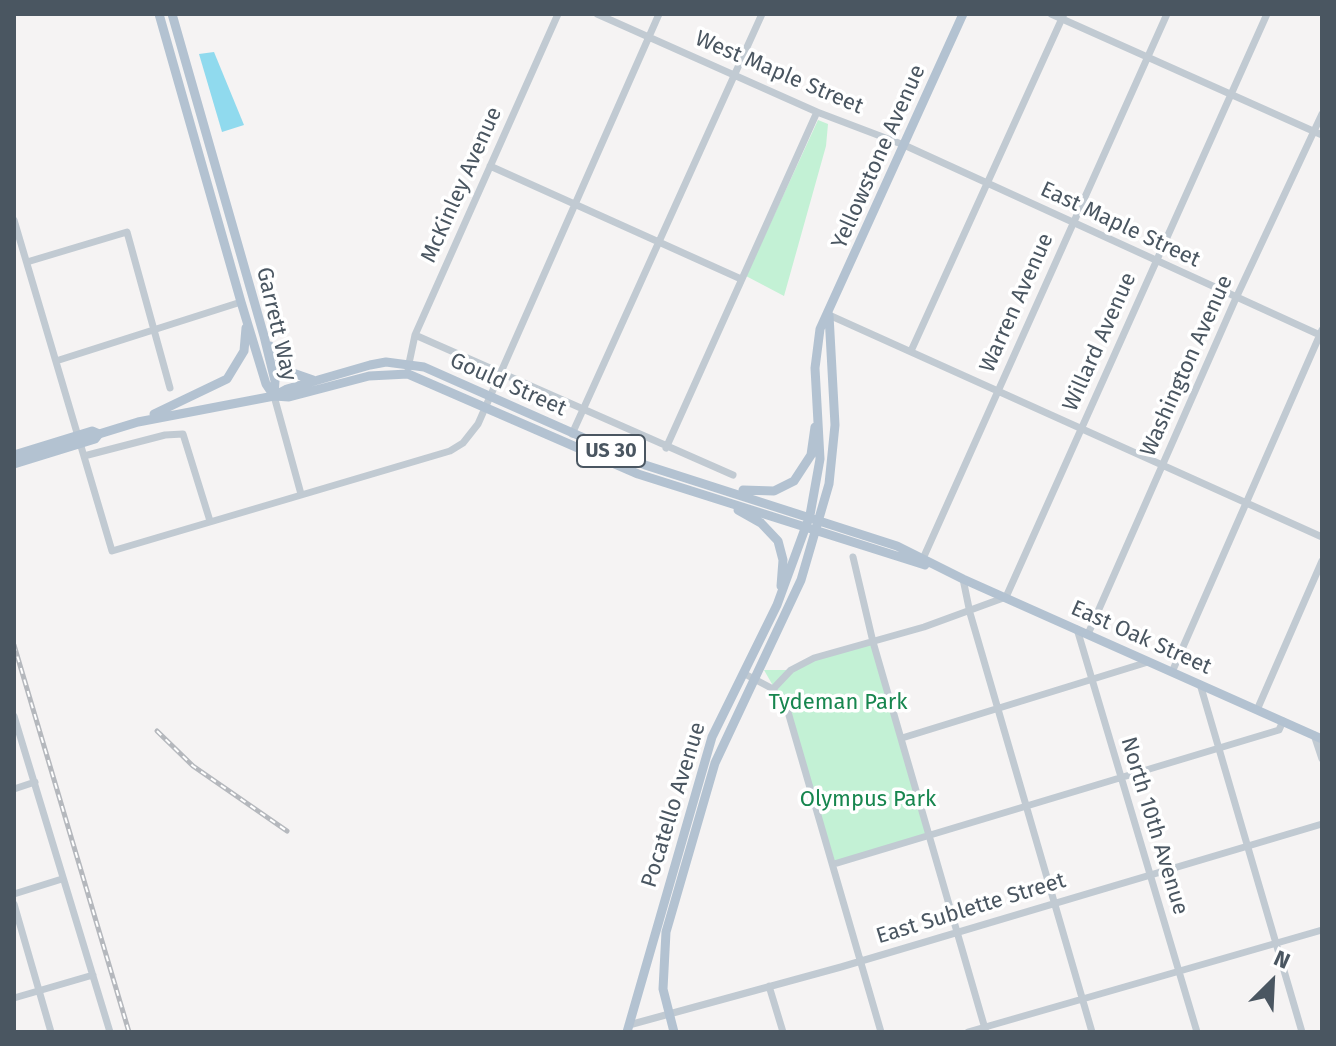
<!DOCTYPE html>
<html>
<head>
<meta charset="utf-8">
<style>
  body { margin:0 }
  #map { position:relative; width:1336px; height:1046px; overflow:hidden; background:#f5f3f3; font-family:"Fira Sans",sans-serif }
  canvas { display:block }
  .frame { position:absolute; inset:0; border:16px solid #4a5661; pointer-events:none }
  .north { position:absolute; left:1232px; top:942px; width:80px; height:80px; -webkit-text-stroke:6px #fff; paint-order:stroke; rotate:24deg; font-size:22px; font-weight:700; line-height:32px; text-align:center; color:#4a5661 }
  .north::after { content:''; display:block; margin:auto; width:28px; height:36px; background:#4a5661; clip-path:polygon(50% 0,100% 100%,50% 72%,0 100%) }
</style>
</head>
<body>
<div id="map">
<canvas width="1336" height="1046"></canvas>
<div class="frame"></div>
<div class="north">N</div>
</div>
<script>
const c = document.querySelector('canvas').getContext('2d');
c.lineJoin = 'round';
function fillPath(path, color) {
  c.fillStyle = color;
  c.fill(path, 'evenodd');
}
function toPath(rows) {
  const path = new Path2D();
  for (const r of rows) {
    path.moveTo(r[0], r[1]);
    for (let i = 2; i < r.length; i += 2) path.lineTo(r[i], r[i + 1]);
  }
  return path;
}
function trace(path, color, width, dash) {
  c.strokeStyle = color;
  c.lineWidth = width;
  c.lineCap = dash ? 'butt' : 'round';
  c.setLineDash(dash || []);
  c.stroke(path);
}
function drawText(font, color, halo, rows, align = 'center') {
  c.font = font + ' "Fira Sans",sans-serif';
  c.lineWidth = 7;
  c.setLineDash([]);
  c.textBaseline = 'middle';
  c.strokeStyle = halo;
  c.fillStyle = color;
  for (const [text, x, y, turn = 0] of rows) {
    c.save();
    c.translate(x, y);
    c.rotate((+turn || 0) * Math.PI / 180);
    c.textAlign = isNaN(turn) ? turn : align;
    if (halo) c.strokeText(text, 0, 0);
    c.fillText(text, 0, 0);
    c.restore();
  }
}
fillPath(toPath([
  [818,120,828,124,826,146,784,296,746,276],
  [873,642,931,835,834,864,788,712,764,670,791,670,801,664]
]), '#c3f1d5');
fillPath(toPath([
  [214,52,244,125,222,132,199,54]
]), '#90daee');
trace(toPath([
  [597,14,817,112,904,145,1322,336],
  [1051,14,1322,135],
  [490,166,741,279],
  [14,220,112,551,450,451,463,443,478,424,659,14],
  [27,262,127,232,170,388],
  [829,315,1322,537],
  [415,335,733,475],
  [911,351,1064,14],
  [56,361,241,302],
  [408,368,415,335,558,14],
  [274,396,301,494],
  [572,434,762,14],
  [666,448,817,112],
  [84,456,165,435,183,434,210,521],
  [853,557,873,642,986,1032],
  [921,563,1167,14],
  [963,579,970,613,1092,1032],
  [1077,629,1197,1032],
  [1088,634,1236,298,1322,114],
  [1172,672,1322,330],
  [743,673,773,689,788,712,881,1032],
  [1200,684,1302,1032],
  [773,689,791,670,814,658,924,627,1006,597,1267,14],
  [1257,710,1322,561],
  [14,716,110,1032],
  [1314,735,1322,759],
  [902,738,1148,662],
  [14,789,35,782],
  [834,864,1279,730,1283,721],
  [14,894,62,879],
  [14,904,51,1032],
  [769,986,783,1032],
  [14,998,93,975],
  [629,1025,841,967,1322,824],
  [968,1032,1322,930]
]), '#c1cad2', 7);
trace(toPath([
  [159,14,241,302,266,384,274,396],
  [172,14,264,336,275,381,274,396],
  [270,346,290,372,313,380],
  [274,396,287,389,370,365,386,362,424,367,645,465,897,546,963,579,1322,739],
  [154,414,227,379,244,351,246,328],
  [99,434,138,422,274,396,289,397,369,376,408,374,638,474,925,565],
  [743,490,774,491,794,481,811,455,815,427],
  [738,510,761,523,778,541,783,560,781,586],
  [627,1032,712,737,777,605,810,515,820,459,815,368,820,329,963,14],
  [674,1032,663,989,666,932,715,763,801,580,829,484,835,425,829,315]
]), '#b3c2d1', 9);
const rail = toPath([
  [14,645,129,1032],
  [157,731,193,766,287,831]
]);
trace(rail, '#b5b8bd', 5);
trace(rail, '#fff', 2, [6]);
trace(toPath([
  [14,455,92,431,99,434],
  [14,464,95,439,99,434]
]), '#b3c2d1', 9);
for (const [x, y, w] of [
  [611,451,68]
]) {
  const box = new Path2D();
  box.roundRect(x - w / 2, y - 16, w, 32, 6);
  c.fillStyle = '#fff';
  c.fill(box);
  trace(box, '#4a5661', 2);
}
drawText('bold 20px', '#4a5661', null, [
  ["US 30",611,451]
]);
drawText('22px', '#4a5661', '#fff', [
  ["West Maple Street",779,73,23],
  ["Yellowstone Avenue",879,157,-66],
  ["McKinley Avenue",462,185,-66],
  ["East Maple Street",1120,225,25],
  ["Warren Avenue",1017,303,-66],
  ["Garrett Way",276,324,77],
  ["Willard Avenue",1100,342,-66],
  ["Washington Avenue",1187,366,-66],
  ["Gould Street",508,385,24],
  ["East Oak Street",1141,638,24],
  ["Pocatello Avenue",674,805,-73],
  ["North 10th Avenue",1154,826,73],
  ["East Sublette Street",971,909,-17]
]);
drawText('22px', '#17864f', '#fff', [
  ["Tydeman Park",838,703],
  ["Olympus Park",868,800]
]);
</script>
</body>
</html>
